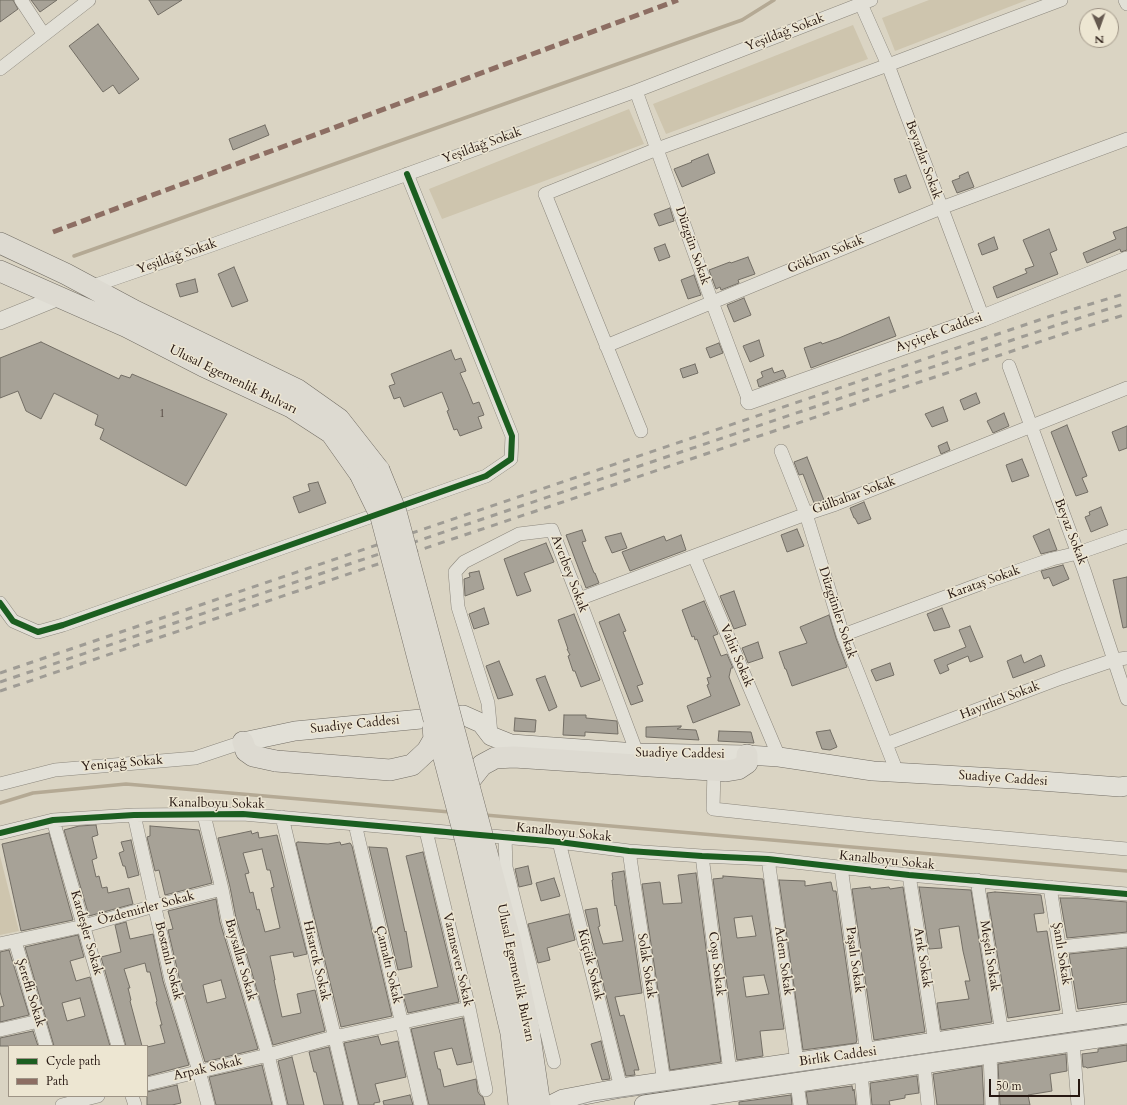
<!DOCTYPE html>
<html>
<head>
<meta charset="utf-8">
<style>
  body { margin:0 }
  #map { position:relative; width:1127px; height:1105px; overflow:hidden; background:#dad4c3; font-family:Cardo,serif }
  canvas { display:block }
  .legend { position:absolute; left:8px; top:1045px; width:140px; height:52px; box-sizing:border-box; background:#ede6d2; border:1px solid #9d9385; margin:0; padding:5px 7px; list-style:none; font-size:12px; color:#261711 }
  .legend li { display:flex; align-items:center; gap:8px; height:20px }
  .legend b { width:20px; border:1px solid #9d9385 }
  .north { position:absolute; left:1079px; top:8px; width:40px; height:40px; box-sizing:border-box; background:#ede6d2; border:1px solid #9d9385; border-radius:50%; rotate:178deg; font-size:11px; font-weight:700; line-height:16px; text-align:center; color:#261711 }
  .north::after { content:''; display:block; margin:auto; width:14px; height:18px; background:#65594f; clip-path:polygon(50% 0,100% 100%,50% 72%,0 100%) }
  .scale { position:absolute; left:989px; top:1079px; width:91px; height:18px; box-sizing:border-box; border:2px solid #261711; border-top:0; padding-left:5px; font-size:12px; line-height:14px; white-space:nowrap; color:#261711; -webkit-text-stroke:3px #ede6d2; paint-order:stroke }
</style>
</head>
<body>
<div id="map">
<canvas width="1127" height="1105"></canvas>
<ul class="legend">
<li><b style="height:5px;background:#1b5e20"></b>Cycle path</li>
<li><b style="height:5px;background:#8d6e63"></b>Path</li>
</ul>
<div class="north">N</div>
<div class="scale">50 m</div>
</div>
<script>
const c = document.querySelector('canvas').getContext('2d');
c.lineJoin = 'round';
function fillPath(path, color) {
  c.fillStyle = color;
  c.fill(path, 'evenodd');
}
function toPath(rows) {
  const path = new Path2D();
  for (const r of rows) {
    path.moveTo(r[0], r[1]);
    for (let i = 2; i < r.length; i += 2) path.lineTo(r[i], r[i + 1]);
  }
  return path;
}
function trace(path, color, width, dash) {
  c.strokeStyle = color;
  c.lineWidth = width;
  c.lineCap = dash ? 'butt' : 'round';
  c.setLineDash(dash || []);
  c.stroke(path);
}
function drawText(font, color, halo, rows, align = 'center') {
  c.font = font + ' Cardo,serif';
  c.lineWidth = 3;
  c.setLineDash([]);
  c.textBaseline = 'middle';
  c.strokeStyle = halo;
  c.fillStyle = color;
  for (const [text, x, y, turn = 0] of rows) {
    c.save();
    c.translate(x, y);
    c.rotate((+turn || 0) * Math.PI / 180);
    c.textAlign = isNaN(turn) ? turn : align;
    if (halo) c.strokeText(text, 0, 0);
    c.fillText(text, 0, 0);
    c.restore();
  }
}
fillPath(toPath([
  [929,0,1027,0,895,51,882,18],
  [853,25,868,59,666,134,653,104],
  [629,109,644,144,442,219,429,189],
  [0,856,19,931,0,935]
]), '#cec5ae');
trace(toPath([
  [74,256,742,20,774,0],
  [0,803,33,793,126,784,450,812],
  [485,815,1127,871]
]), '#b4a994', 3.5);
const building = toPath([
  [0,0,13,0,18,9,0,22,0,0],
  [31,0,57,0,40,12,31,0],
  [149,0,182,0,158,15,149,0],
  [98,24,139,79,119,94,113,85,103,92,69,46,98,24],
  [265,125,269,135,233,150,229,139,265,125],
  [708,154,715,173,682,187,674,169,692,162,691,161,708,154],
  [968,172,974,187,957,193,952,181,960,178,959,176,968,172],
  [906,175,911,188,899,193,894,179,906,175],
  [670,208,674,221,659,226,654,214,670,208],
  [1127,227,1127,250,1121,252,1120,249,1087,263,1083,253,1116,239,1113,232,1127,227],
  [1049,229,1057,250,1050,253,1058,274,997,298,993,287,1027,273,1025,269,1034,266,1023,240,1049,229],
  [994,237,998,249,982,255,978,244,994,237],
  [665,244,670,257,659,261,654,248,665,244],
  [748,257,755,274,738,280,739,283,721,290,720,287,716,289,709,270,730,262,731,263,748,257],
  [234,267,248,301,232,307,218,274,234,267],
  [694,275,701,295,688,299,681,280,694,275],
  [195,279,198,292,180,297,176,284,195,279],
  [744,298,751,315,734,322,727,305,744,298],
  [889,317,896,336,811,368,804,348,821,342,822,344,839,338,889,317],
  [759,340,764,356,750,362,743,346,759,340],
  [41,342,119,379,121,375,130,378,132,374,227,414,186,486,100,439,104,429,95,425,98,415,54,393,41,419,26,411,18,391,0,398,0,358,41,342],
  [719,343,723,353,710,358,706,348,719,343],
  [451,350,455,360,461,358,466,371,460,373,467,389,473,404,479,402,484,415,478,417,482,428,460,436,457,429,454,430,447,411,449,410,442,392,404,407,400,397,394,399,389,386,395,384,391,374,451,350],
  [695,364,698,373,683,378,680,369,695,364],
  [772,368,774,373,783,370,786,377,759,387,757,380,763,377,761,372,772,368],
  [976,393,980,403,964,410,960,400,976,393],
  [943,407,948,421,932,427,925,414,943,407],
  [1004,413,1009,426,993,433,987,421,1004,413],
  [1067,425,1087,476,1082,478,1088,492,1076,496,1051,432,1067,425],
  [1127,426,1127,448,1119,451,1112,432,1127,426],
  [947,442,950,450,941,454,938,446,947,442],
  [807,457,824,500,814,503,803,474,799,475,794,462,807,457],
  [1022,459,1029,476,1012,482,1006,465,1022,459],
  [318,482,326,503,299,513,293,497,310,491,308,484,318,482],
  [864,502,871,519,858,524,855,518,854,518,850,508,864,502],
  [1101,507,1108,525,1091,532,1085,517,1090,515,1089,512,1101,507],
  [797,529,804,546,787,552,781,535,797,529],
  [1049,529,1057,550,1041,554,1033,536,1049,529],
  [582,530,586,541,582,542,594,573,595,573,599,583,586,588,566,535,582,530],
  [621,533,627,548,612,553,605,537,621,533],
  [681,535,686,550,630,571,622,552,664,536,666,541,681,535],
  [546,543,554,562,524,573,531,591,517,596,504,559,546,543],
  [1063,565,1069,579,1053,586,1049,577,1044,579,1041,571,1063,565],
  [479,571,484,589,465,596,464,579,470,577,469,573,479,571],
  [1127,577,1127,627,1123,628,1113,580,1127,577],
  [734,591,746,625,734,629,720,596,734,591],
  [704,601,718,634,713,636,721,656,727,654,733,668,731,668,729,677,740,705,693,723,687,706,711,696,707,685,709,684,707,678,711,677,697,639,695,640,694,636,692,637,682,610,704,601],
  [484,608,489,624,474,629,469,614,484,608],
  [942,608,950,627,934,631,927,614,942,608],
  [574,614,600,680,581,687,575,671,573,671,568,656,570,655,567,649,568,649,558,620,574,614],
  [619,614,626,631,623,632,643,684,637,686,643,701,631,705,599,622,619,614],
  [829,615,836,638,847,667,792,686,786,669,785,669,779,652,807,643,800,627,829,615],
  [970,626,983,657,970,662,968,656,947,665,949,670,940,674,934,660,966,647,959,630,970,626],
  [758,642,763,658,748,663,742,648,758,642],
  [1021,655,1024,663,1041,655,1045,666,1013,678,1007,661,1021,655],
  [499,661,513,695,498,699,486,666,499,661],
  [890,663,894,675,876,681,871,670,890,663],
  [545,676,557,707,549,711,536,679,545,676],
  [564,715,586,715,586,718,617,721,618,734,585,732,585,736,563,735,564,715],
  [515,718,536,720,535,732,514,731,515,718],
  [681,726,681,727,677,729,696,730,699,740,646,737,646,727,681,726],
  [830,730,837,747,830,750,822,749,816,732,830,730],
  [719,731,751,732,754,743,718,741,719,731],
  [96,825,98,835,92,837,97,858,92,860,96,877,99,876,102,888,107,887,108,893,129,888,133,904,89,916,64,830,79,826,96,825],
  [150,826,199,830,212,883,165,895,159,870,155,871,147,837,150,836,150,826],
  [251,831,252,834,258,832,259,838,277,835,307,954,294,957,293,952,270,956,275,980,274,980,282,1017,301,1013,297,994,315,990,325,1031,273,1045,236,918,230,887,218,838,251,831],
  [262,849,267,870,270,870,274,887,271,888,280,928,265,932,259,909,257,910,253,892,250,893,245,874,249,873,243,853,262,849],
  [49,833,73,920,21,931,2,844,49,833],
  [131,840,139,875,128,878,125,866,123,866,119,853,124,851,121,842,131,840],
  [298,842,328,844,340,842,341,845,350,843,352,846,392,1016,341,1027,296,843,298,842],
  [369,847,387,848,405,932,406,931,412,967,398,970,369,847],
  [423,852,459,1002,408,1013,403,995,438,987,406,856,423,852],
  [528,866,532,884,519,887,515,869,528,866],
  [624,871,642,993,615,997,620,1016,624,1015,639,1070,634,1070,635,1075,626,1076,585,910,597,908,600,926,598,927,603,944,623,941,616,905,615,906,612,880,613,880,612,873,624,871],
  [696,873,721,1062,670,1070,642,884,660,882,663,904,682,903,678,875,696,873],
  [723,876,763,879,784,1029,760,1031,763,1056,737,1060,713,879,723,878,723,876],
  [752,916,756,936,737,938,734,918,752,916],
  [764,975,769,994,746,997,743,977,764,975],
  [554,878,560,896,541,901,536,883,554,878],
  [779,880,805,881,805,886,831,882,833,891,836,891,857,1040,856,1043,803,1050,779,880],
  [870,887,871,889,889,887,890,889,903,887,925,1032,874,1040,852,889,870,887],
  [919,887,971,890,992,1022,941,1030,937,1003,969,999,965,981,970,981,963,951,959,926,939,929,942,948,929,949,919,887],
  [995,892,1041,895,1044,913,1034,914,1037,932,1047,931,1060,1010,1008,1018,987,893,995,892],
  [1060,898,1078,898,1127,902,1127,932,1067,938,1060,898],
  [216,899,220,922,258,1049,205,1062,179,977,168,930,173,929,168,911,216,899],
  [221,980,226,998,207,1003,203,985,221,980],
  [569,914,575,940,547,948,550,960,538,963,528,924,569,914],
  [126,922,130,939,153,934,163,981,189,1065,147,1076,147,1047,165,1043,160,1025,162,1025,156,1002,157,1001,150,972,147,972,145,963,124,969,130,988,128,988,131,1000,130,1001,142,1046,126,1046,101,957,121,952,115,925,126,922],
  [78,935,84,957,70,961,76,981,90,977,110,1046,54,1046,25,947,78,935],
  [80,998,85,1016,67,1021,62,1003,80,998],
  [1127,948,1127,1002,1078,1009,1069,954,1127,948],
  [9,950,29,1015,0,1022,0,1007,4,1006,0,992,0,952,9,950],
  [463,1018,472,1062,457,1065,452,1048,434,1052,438,1069,440,1069,444,1087,476,1079,478,1092,480,1095,483,1097,485,1105,429,1105,411,1029,463,1018],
  [33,1031,38,1046,0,1046,0,1038,33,1031],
  [378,1036,381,1045,398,1041,406,1077,375,1084,380,1102,374,1103,374,1105,359,1105,344,1043,378,1036],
  [601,1041,610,1079,602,1080,591,1044,601,1041],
  [1127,1045,1127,1061,1087,1068,1086,1067,1083,1067,1082,1054,1098,1052,1098,1049,1127,1045],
  [329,1047,343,1105,324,1105,316,1072,314,1072,309,1052,329,1047],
  [1066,1054,1067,1071,1050,1074,1052,1091,1028,1095,1030,1105,1000,1105,998,1064,1066,1054],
  [292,1057,304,1105,288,1105,278,1061,292,1057],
  [262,1065,272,1105,216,1105,209,1077,262,1065],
  [982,1066,984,1105,937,1105,933,1074,982,1066],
  [917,1076,919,1093,905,1095,905,1098,889,1101,890,1105,872,1105,870,1083,917,1076],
  [177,1085,181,1103,172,1105,147,1105,147,1092,177,1085],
  [852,1086,853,1091,854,1089,856,1105,808,1105,806,1092,852,1086],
  [410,1095,413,1105,384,1105,383,1101,410,1095],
  [791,1095,792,1105,739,1105,739,1102,791,1095]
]);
fillPath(building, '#a7a297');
trace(building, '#736e65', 1);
const minor = toPath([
  [21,0,44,35],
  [1125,0,1127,4],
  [861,4,888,65,983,318],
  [0,69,89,0],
  [636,91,712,302,749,401],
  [90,287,212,245,636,91,871,0],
  [606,346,941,208,1127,139],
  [1009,366,1084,570,1127,699],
  [641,431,545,194,657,149,888,65,1061,0],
  [781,451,806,514,843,635,897,772],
  [694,556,779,757],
  [579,599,806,514,836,504,1127,388],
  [0,603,13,621,38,632,63,625,486,476,511,459,512,436,407,174],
  [843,635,980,584,1052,559,1078,553,1127,536],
  [491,734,488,703,458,607,455,572,464,562,519,534,552,530,579,599,637,753],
  [886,744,1061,678,1114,660,1127,658],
  [714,770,713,809,872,826,1127,849],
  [0,784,55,770,195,758,243,742],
  [134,815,171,979,199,1071,208,1105],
  [204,815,222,889,228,920,268,1055,280,1105],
  [282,817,351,1105],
  [53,820,118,1046],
  [355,824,421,1105],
  [426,831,469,1008,486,1090],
  [0,833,53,820,134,815,243,814,559,842,629,851,702,856,768,859,909,875,1127,894],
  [505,837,506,867,554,1062],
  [559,842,621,1088],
  [629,851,664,1082],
  [702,856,730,1072],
  [768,859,797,1062],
  [841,867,867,1053],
  [909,875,935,1042],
  [977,880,1002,1033],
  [1050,887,1071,1022],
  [15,941,46,1046],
  [0,944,84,926,154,906,222,889],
  [1060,947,1127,940],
  [0,1030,39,1021],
  [1073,1042,1078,1105],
  [990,1054,992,1105],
  [924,1064,928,1105],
  [861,1073,864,1105],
  [797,1083,800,1105],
  [147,1084,268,1055,334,1037,469,1008],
  [132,1096,135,1105],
  [62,1105,98,1096]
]);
const tertiary = toPath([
  [0,321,59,297],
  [749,401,983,318,1127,260]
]);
const secondary = toPath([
  [243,742,295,731,463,715,481,723,491,736,511,744,637,753,747,755,779,757,873,771,1014,779,1120,787,1127,786],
  [551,1105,563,1099,621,1088,1127,1014],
  [644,1105,1127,1034]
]);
const primary = toPath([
  [0,243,66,274,135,311,298,390,339,419,379,470],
  [0,271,127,327,203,366,291,407,331,433,360,474],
  [243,742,246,751,253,756,276,761],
  [467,784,482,765,495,758,514,757,726,771,738,769,747,763,747,755],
  [466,842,511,1033,519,1105],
  [484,842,510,939,529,1030,540,1105]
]);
trace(minor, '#8c877d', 14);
trace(tertiary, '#8c877d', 18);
trace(secondary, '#736e65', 20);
trace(primary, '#736e65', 22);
trace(minor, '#e2e0d7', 13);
trace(tertiary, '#e2e0d7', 17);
trace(secondary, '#e2e0d7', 19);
trace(primary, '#dddad1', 21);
trace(toPath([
  [578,1105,593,1101,1127,1025]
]), '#9f9c95', 1);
trace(toPath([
  [0,673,1051,316,1127,293],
  [0,682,1054,326,1127,303],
  [0,691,1057,336,1127,314]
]), '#9f9c95', 3, [7, 7]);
const primaryBridge = toPath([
  [379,470,396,512,484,842],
  [360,474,381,517,466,842],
  [276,761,390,770,412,765,427,751,434,739,433,726]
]);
trace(primaryBridge, '#736e65', 22, []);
trace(primaryBridge, '#dddad1', 21);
trace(toPath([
  [53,232,678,0]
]), '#8d6e63', 5, [10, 5]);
trace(toPath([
  [0,603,13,621,38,632,63,625,486,476,511,459,512,436,407,174],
  [0,833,53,820,134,815,243,814,559,842,629,851,702,856,768,859,909,875,1127,894]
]), '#1b5e20', 6);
drawText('11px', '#463a32', null, [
  ["1",162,414]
]);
drawText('13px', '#261711', '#ede6d2', [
  ["Yeşildağ Sokak",785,33,-21],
  ["Yeşildağ Sokak",482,146,-20],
  ["Beyazlar Sokak",923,160,70],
  ["Düzgün Sokak",692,246,71],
  ["Gökhan Sokak",826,255,-22],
  ["Yeşildağ Sokak",177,257,-19],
  ["Ayçiçek Caddesi",939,333,-20],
  ["Ulusal Egemenlik Bulvarı",233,380,26],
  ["Gülbahar Sokak",854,496,-20],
  ["Beyaz Sokak",1070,532,69],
  ["Avcıbey Sokak",569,574,69],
  ["Karataş Sokak",984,583,-20],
  ["Düzgünler Sokak",837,613,72],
  ["Vahit Sokak",736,656,67],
  ["Hayırlıel Sokak",1000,701,-21],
  ["Suadiye Caddesi",355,725,-6],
  ["Suadiye Caddesi",680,754,1],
  ["Yeniçağ Sokak",122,764,-5],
  ["Suadiye Caddesi",1003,779,4],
  ["Kanalboyu Sokak",217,804,1],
  ["Kanalboyu Sokak",564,833,6],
  ["Kanalboyu Sokak",887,861,6],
  ["Özdemirler Sokak",146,909,-15],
  ["Kardeşler Sokak",86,933,74],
  ["Şanlı Sokak",1061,954,81],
  ["Meşeli Sokak",989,956,81],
  ["Arık Sokak",922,958,81],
  ["Baysallar Sokak",240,960,74],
  ["Vatansever Sokak",457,960,77],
  ["Paşalı Sokak",854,960,82],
  ["Bostanlı Sokak",168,961,76],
  ["Hisarcık Sokak",316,961,77],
  ["Adem Sokak",783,961,82],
  ["Coşu Sokak",716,964,83],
  ["Çamaltı Sokak",388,965,77],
  ["Küçük Sokak",590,965,76],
  ["Solak Sokak",646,966,81],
  ["Ulusal Egemenlik Bulvarı",515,973,78],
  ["Şerefli Sokak",30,993,73],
  ["Birlik Caddesi",838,1057,-8],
  ["Arpak Sokak",208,1069,-13]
]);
</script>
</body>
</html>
